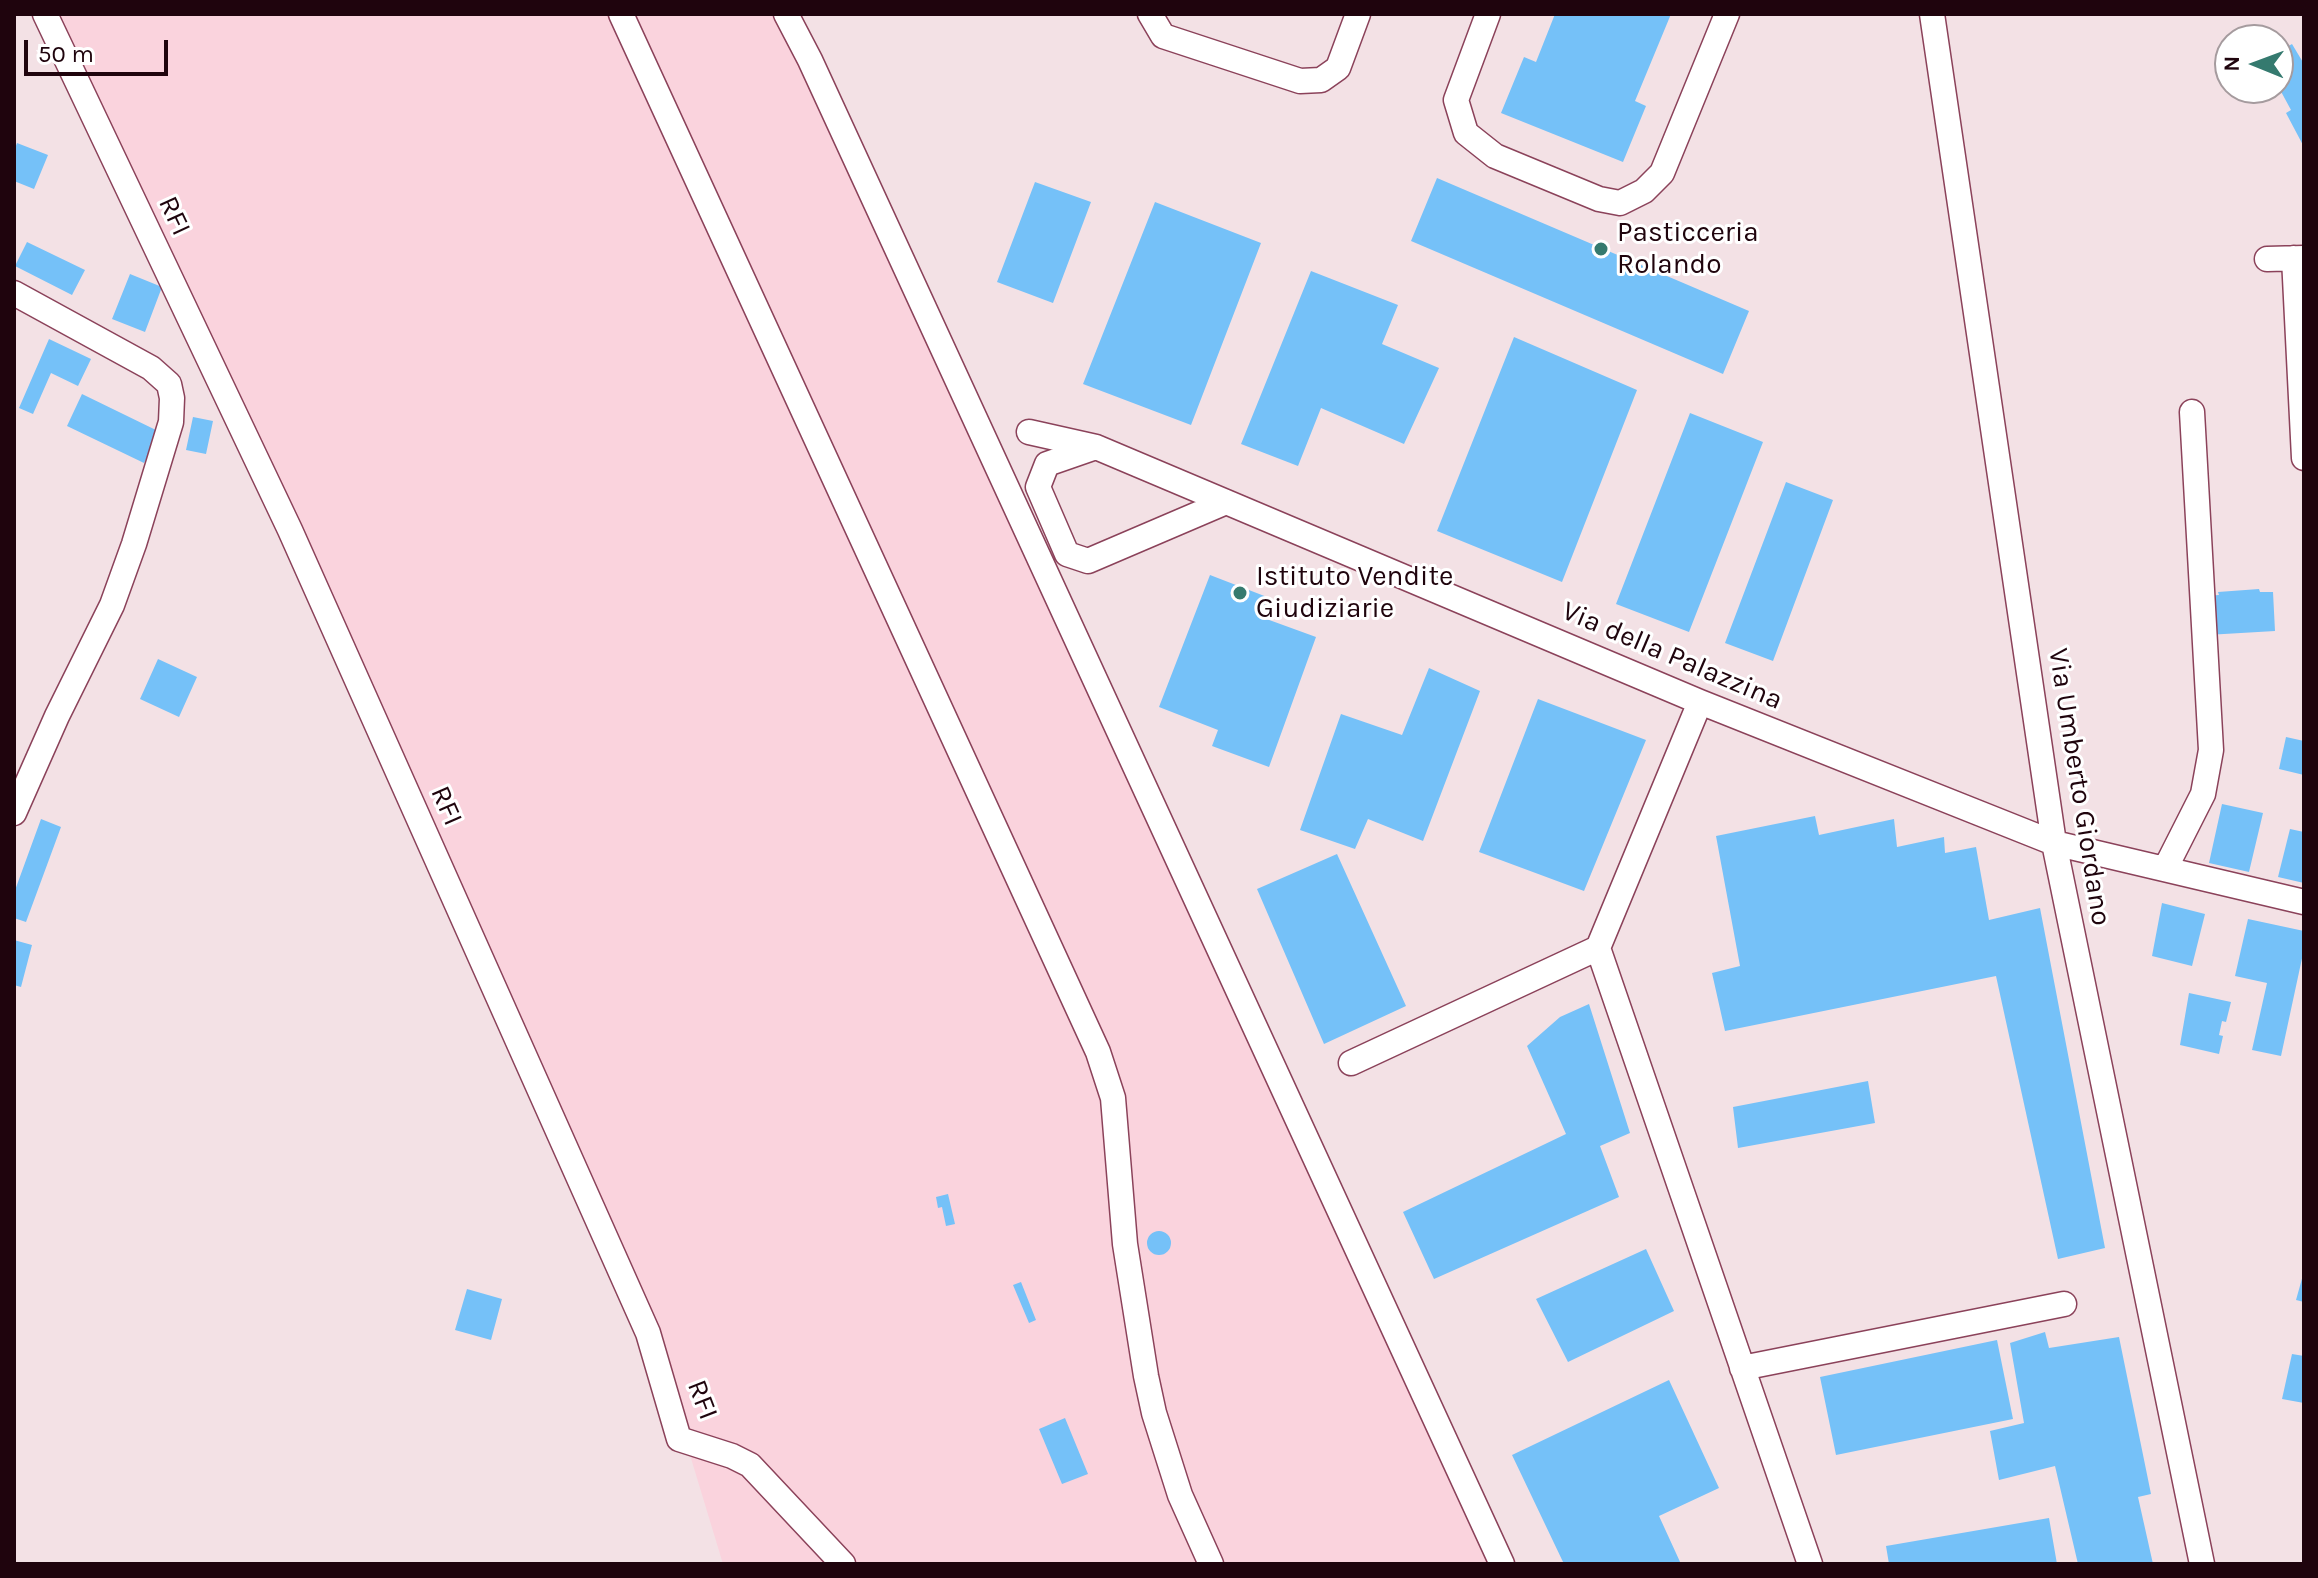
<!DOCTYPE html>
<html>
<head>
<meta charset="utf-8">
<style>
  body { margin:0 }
  #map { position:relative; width:2318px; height:1578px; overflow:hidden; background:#f3e1e5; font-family:Karla,sans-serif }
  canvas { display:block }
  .frame { position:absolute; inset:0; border:16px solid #1f040d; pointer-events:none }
  .north { position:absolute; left:2214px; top:24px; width:80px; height:80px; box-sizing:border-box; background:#fff; border:2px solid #a59b9e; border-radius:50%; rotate:271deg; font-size:22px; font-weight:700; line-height:32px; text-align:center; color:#1f040d }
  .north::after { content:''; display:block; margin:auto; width:28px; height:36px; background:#357a6f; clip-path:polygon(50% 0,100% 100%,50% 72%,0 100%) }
  .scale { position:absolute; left:24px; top:40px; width:144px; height:36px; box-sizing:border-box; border:4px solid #1f040d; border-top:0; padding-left:10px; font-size:24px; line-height:28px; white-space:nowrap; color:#1f040d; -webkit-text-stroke:6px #fff; paint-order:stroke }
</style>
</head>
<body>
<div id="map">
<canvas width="2318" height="1578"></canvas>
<div class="frame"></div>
<div class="north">N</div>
<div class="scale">50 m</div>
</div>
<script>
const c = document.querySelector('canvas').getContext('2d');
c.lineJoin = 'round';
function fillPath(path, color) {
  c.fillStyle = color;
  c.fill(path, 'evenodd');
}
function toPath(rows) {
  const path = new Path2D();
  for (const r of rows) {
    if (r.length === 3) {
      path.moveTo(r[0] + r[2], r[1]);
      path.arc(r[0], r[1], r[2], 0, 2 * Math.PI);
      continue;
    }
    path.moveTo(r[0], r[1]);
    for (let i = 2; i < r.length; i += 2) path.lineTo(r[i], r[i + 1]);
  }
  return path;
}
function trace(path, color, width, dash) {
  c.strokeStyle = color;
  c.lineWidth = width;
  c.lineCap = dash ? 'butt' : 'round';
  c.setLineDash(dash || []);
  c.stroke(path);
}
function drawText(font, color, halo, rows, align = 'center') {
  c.font = font + ' Karla,sans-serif';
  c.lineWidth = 6;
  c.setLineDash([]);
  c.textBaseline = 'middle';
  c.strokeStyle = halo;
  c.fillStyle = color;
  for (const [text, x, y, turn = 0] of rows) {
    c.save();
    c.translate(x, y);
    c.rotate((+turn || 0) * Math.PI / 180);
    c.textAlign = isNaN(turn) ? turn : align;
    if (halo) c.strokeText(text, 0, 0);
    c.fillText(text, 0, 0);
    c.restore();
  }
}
fillPath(toPath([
  [35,14,792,14,1511,1564,723,1564,660,1356]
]), '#fad3dd');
fillPath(toPath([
  [1555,14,1671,14,1635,101,1646,106,1623,162,1501,113,1524,57,1536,62],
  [2292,44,2304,64,2304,147,2286,113,2291,110,2278,86,2278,52],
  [17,143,48,155,34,189,14,181,14,151],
  [1437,178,1749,311,1723,374,1411,241],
  [1035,182,1091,202,1053,303,997,282],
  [1155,202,1261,243,1191,425,1083,384],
  [27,242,85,270,72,295,15,266],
  [1311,271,1398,305,1382,344,1439,368,1404,444,1321,408,1298,466,1241,444],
  [130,274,162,287,145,332,112,319],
  [1514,337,1637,390,1562,582,1437,531],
  [49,339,91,359,78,386,51,373,33,414,19,408],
  [82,394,160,432,144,463,67,426],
  [1690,413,1763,442,1689,632,1616,604],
  [193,417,213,421,206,454,186,450],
  [1786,482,1833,500,1773,661,1725,643],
  [1210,575,1267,597,1261,617,1316,637,1269,767,1212,746,1218,730,1159,707],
  [2259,589,2260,592,2273,592,2275,631,2207,635,2205,596,2219,595,2218,592],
  [158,659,197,677,179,717,140,699],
  [1429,668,1480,691,1423,841,1368,819,1355,849,1300,830,1341,714,1402,735],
  [1538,699,1646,740,1584,891,1479,852],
  [2286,737,2304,741,2304,775,2279,769],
  [2222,804,2263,813,2249,872,2209,863],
  [1815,816,1819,835,1894,819,1897,847,1944,837,1945,853,1976,847,1989,920,2040,908,2105,1248,2058,1259,1996,976,1725,1031,1712,973,1740,966,1716,836],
  [41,819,61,827,26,922,14,918,14,893],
  [2290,829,2304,832,2304,883,2278,877],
  [1337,854,1406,1006,1324,1044,1257,889],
  [2162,903,2205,914,2192,966,2152,956],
  [2248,919,2304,931,2304,949,2281,1056,2252,1050,2267,983,2235,976],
  [14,940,32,945,21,987,14,985],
  [2189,993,2231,1002,2226,1022,2222,1021,2219,1035,2223,1036,2219,1054,2180,1045],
  [1589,1004,1630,1133,1600,1146,1619,1197,1434,1279,1403,1212,1566,1134,1527,1046,1560,1017],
  [1868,1081,1875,1123,1738,1148,1733,1107],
  [948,1194,955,1224,946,1226,942,1207,938,1208,936,1197],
  [1159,1243,12],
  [1646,1249,1674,1311,1568,1362,1536,1299],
  [2303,1275,2304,1275,2304,1302,2296,1300],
  [1021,1282,1036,1320,1029,1323,1013,1285],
  [467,1289,502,1299,491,1340,455,1330],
  [2045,1332,2049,1348,2119,1337,2151,1494,2138,1497,2153,1564,2078,1564,2055,1466,1999,1480,1990,1431,2024,1423,2010,1343],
  [1997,1340,2013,1419,1836,1455,1820,1377],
  [2292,1354,2304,1356,2304,1403,2282,1399],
  [1669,1380,1719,1488,1659,1516,1681,1564,1564,1564,1512,1455],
  [1065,1418,1088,1474,1062,1484,1039,1429],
  [2049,1518,2057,1564,1889,1564,1886,1546]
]), '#75c1f8');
const minor = toPath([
  [45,14,290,530,648,1333,679,1439,732,1456,750,1465,843,1564],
  [621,14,1098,1052,1113,1098,1125,1244,1146,1376,1154,1413,1180,1495,1211,1564],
  [786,14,810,60,1502,1564],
  [1150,14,1163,36,1300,81,1321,80,1338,68,1358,14],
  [1488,14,1456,100,1466,133,1495,156,1599,199,1620,203,1644,191,1662,173,1727,14],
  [1932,14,2054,843,2202,1564],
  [2294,258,2304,458],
  [2267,259,2304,258],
  [14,293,151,368,169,384,172,398,171,422,134,544,112,605,57,716,14,813],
  [1029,432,1096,447,1700,702,2054,843,2304,902],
  [1096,447,1047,464,1038,487,1067,554,1088,561,1226,502],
  [1700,702,1598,948,1810,1564],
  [2165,869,2203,794,2211,750,2192,412],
  [1351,1063,1598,948],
  [1742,1368,2064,1304]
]);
trace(minor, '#8b425a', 27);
trace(minor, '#fff', 24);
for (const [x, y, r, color] of [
  [1601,249,8,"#357a6f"],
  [1240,593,8,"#357a6f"]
]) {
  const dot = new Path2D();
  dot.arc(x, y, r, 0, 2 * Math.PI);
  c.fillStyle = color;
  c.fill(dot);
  trace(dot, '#fff', 3);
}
drawText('28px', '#1f040d', '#fff', [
  ["RFI",174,216,65],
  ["Via della Palazzina",1672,656,23],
  ["Via Umberto Giordano",2079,787,81],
  ["RFI",446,806,66],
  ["RFI",702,1400,69]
]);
drawText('28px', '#1f040d', '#fff', [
  ["Pasticceria",1617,233],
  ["Rolando",1617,265],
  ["Istituto Vendite",1256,577],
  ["Giudiziarie",1256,609]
], 'left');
</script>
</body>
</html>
